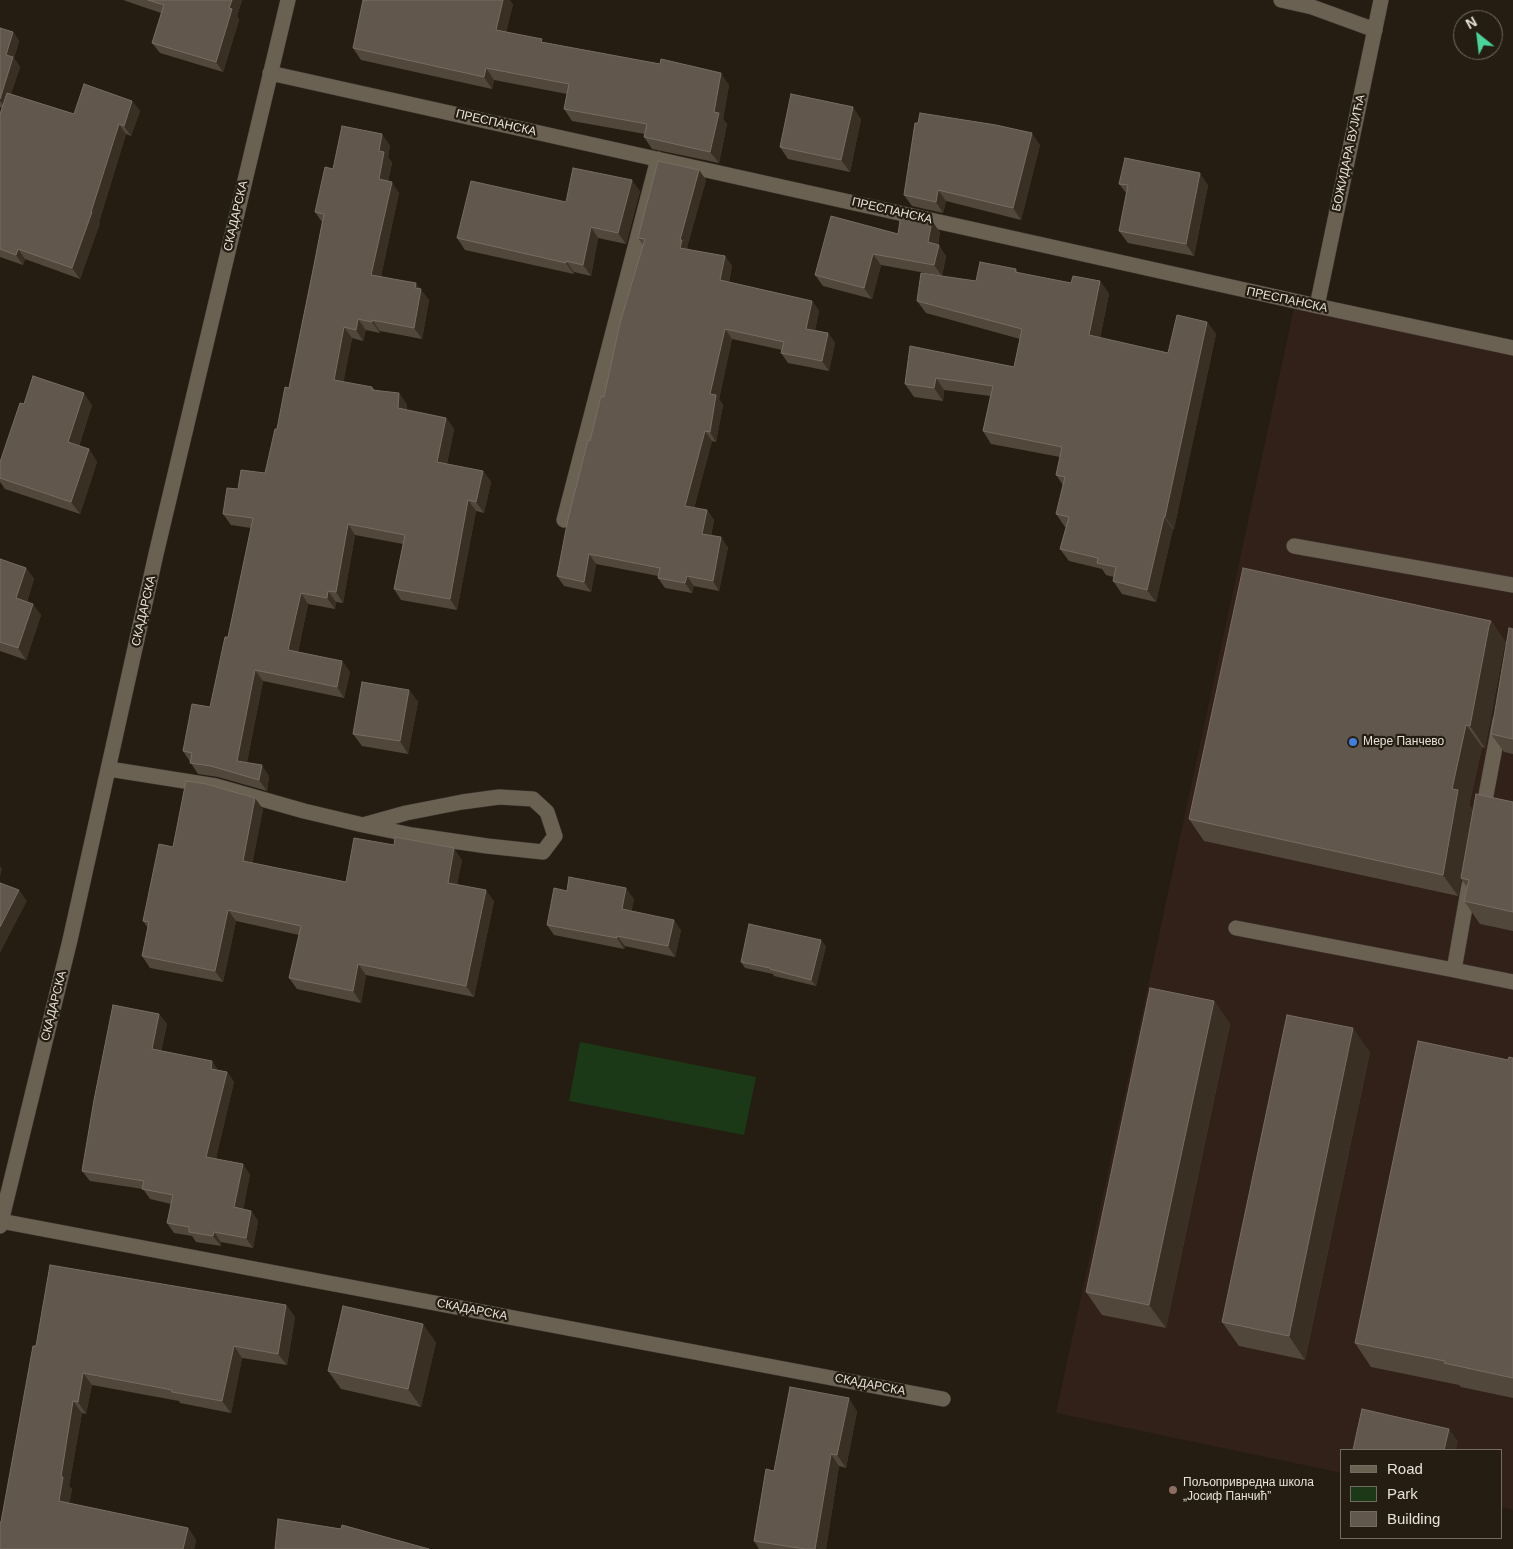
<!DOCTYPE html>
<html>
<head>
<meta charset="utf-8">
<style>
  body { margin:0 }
  #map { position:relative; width:1513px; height:1549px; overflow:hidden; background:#251d11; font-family:Arial,sans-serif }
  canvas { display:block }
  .legend { position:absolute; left:1340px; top:1449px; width:162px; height:90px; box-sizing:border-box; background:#251d11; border:1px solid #736c61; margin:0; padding:6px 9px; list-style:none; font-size:15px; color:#e8e2da }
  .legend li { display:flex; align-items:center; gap:10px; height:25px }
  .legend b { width:25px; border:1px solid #736c61 }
  .north { position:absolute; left:1453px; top:10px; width:50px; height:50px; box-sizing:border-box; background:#251d11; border:1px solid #736c61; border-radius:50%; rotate:331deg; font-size:14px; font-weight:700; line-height:20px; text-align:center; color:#e8e2da }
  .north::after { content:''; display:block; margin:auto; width:18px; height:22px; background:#4ad49c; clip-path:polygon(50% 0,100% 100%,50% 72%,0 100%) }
</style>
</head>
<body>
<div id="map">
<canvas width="1513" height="1549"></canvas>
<ul class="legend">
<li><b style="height:6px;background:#6b6153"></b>Road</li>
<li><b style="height:14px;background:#1c3917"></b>Park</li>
<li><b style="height:14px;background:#62574c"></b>Building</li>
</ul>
<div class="north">N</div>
</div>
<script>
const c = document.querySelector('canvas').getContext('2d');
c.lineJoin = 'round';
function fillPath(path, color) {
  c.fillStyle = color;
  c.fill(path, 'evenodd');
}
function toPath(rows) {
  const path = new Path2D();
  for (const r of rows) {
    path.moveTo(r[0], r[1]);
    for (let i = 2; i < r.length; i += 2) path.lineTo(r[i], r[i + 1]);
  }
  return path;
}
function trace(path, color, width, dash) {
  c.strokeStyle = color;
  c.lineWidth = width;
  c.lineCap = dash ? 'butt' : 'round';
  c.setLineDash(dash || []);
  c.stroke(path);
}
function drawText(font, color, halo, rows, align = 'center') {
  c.font = font + ' Arial,sans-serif';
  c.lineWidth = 4.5;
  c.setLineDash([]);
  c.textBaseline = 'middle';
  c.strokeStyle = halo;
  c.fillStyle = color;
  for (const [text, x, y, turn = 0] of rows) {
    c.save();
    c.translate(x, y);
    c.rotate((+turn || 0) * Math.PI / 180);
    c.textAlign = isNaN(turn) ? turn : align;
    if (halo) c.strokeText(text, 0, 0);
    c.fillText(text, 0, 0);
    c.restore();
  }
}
fillPath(toPath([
  [1294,308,1513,355,1513,1510,1502,1507,1502,1450,1342,1450,1342,1473,1056,1413]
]), '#322119');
fillPath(toPath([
  [580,1042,756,1077,744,1135,569,1101]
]), '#1c3917');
const lane = toPath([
  [1281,0,1312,7,1375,30],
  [1294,546,1513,585],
  [109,769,216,786,304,811,363,825,412,835,487,846,543,852,555,836,547,812,533,799,499,797,462,802,406,813,363,825],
  [1482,816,1500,721],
  [1236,928,1454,970,1469,885],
  [1454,970,1513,982],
  [1,1221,943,1399]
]);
const street = toPath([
  [270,73,1317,306,1513,348],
  [1317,306,1381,0],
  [564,520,658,159],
  [0,1226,70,940,156,554,288,0]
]);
trace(lane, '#3e3731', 16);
trace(street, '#3e3731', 16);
trace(lane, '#6b6153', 15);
trace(street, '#6b6153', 15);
fillPath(toPath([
  [123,0,242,0,237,16,239,20,223,72,160,53,152,43,161,13],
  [366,1,513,4,506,32,544,43,729,85,723,119,727,124,719,163,652,149,644,137,645,134,572,121,564,109,567,94,494,80,492,89,361,60,353,48],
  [0,28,13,32,19,41,14,58,20,67,11,94,74,114,132,101,140,111,131,136,126,134,99,222,100,223,80,279,25,259,23,265,0,257,0,114,2,108,0,107],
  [861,119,850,172,788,159,780,147],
  [390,145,388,157,392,163,388,181,399,193,381,276,420,289,429,300,422,339,380,331,380,333,366,330,363,341,352,338,343,382,372,387,375,390,407,404,407,410,446,418,454,429,447,464,483,471,491,482,484,513,476,511,457,610,401,600,394,589,403,544,355,535,343,603,336,602,335,609,308,604,298,652,342,661,350,672,344,698,263,681,247,762,269,776,267,791,218,777,198,774,183,751,210,707,228,637,251,528,231,525,223,514,238,489,265,473,277,429,289,388,313,270,322,222,315,212,333,169],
  [1040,145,1021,220,946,201,943,213,912,206,904,195],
  [699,170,706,180,687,247,689,250,725,256,732,266,729,282,812,301,819,311,815,330,828,333,835,343,829,371,788,363,781,353,782,350,732,339,719,399,723,405,716,442,712,441,694,508,707,510,714,520,711,536,728,547,719,591,694,586,692,593,665,588,658,578,658,576,596,564,591,592,564,586,557,576,590,441,604,397,643,245,638,238],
  [1119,184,1208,185,1194,256,1128,243,1119,231,1127,194],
  [640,191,626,244,598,238,591,276,574,272,574,274,465,250,457,238,566,202],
  [940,232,938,245,946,256,942,276,881,265,872,299,823,286,815,275,898,234],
  [1016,269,1018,273,1071,283,1100,281,1109,294,1100,338,1168,353,1207,322,1216,334,1174,529,1173,529,1156,602,1122,594,1113,581,1114,577,1106,575,1102,569,1069,561,1060,549,1066,527,1065,527,1056,514,1063,485,1056,475,1060,457,991,444,983,431,990,396,944,390,943,401,914,397,905,384,910,346,1014,367,1020,339,926,313,917,301],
  [24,404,92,405,79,446,89,449,97,462,80,514,5,489,0,482,0,462],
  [0,559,26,568,34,579,27,602,41,615,26,660,0,651],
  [1491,621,1506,643,1504,647,1485,748,1482,747,1469,805,1473,811,1513,802,1513,931,1480,924,1464,901,1467,887,1461,879,1458,896,1204,841,1189,819],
  [1513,629,1513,754,1504,752,1491,734],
  [409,690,418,702,408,754,362,746,353,734],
  [263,809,252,863,346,882,462,860,457,884,494,901,474,997,366,975,361,1003,297,989,289,978,299,935,236,921,223,982,150,968,142,956,148,928,143,921,173,847],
  [567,891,634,899,631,911,681,930,675,957,625,946,624,949,554,935,547,925],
  [826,946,816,986,774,976,773,974,745,968,741,962],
  [1214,1001,1230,1024,1166,1328,1102,1315,1086,1292],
  [159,1014,167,1024,161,1051,218,1070,227,1072,234,1082,216,1158,250,1174,243,1209,251,1211,258,1221,253,1248,221,1242,221,1246,196,1242,192,1236,174,1233,167,1223,171,1204,150,1199,143,1189,90,1181,82,1171],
  [1370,1052,1305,1360,1239,1346,1222,1322],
  [1513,1058,1513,1398,1461,1387,1459,1385,1371,1367,1355,1343,1508,1060],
  [286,1305,295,1317,287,1365,242,1358,231,1413,180,1403,179,1401,92,1385,86,1414,82,1413,69,1486,72,1489,69,1503,188,1528,196,1540,194,1549,0,1549,1,1522,36,1346],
  [436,1342,421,1407,341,1389,328,1371],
  [857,1411,846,1468,839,1466,826,1549,759,1549,754,1541,774,1471]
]), '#51473b');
fillPath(toPath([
  [232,0,242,0,237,16,239,20,223,72,216,62],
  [503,0,510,0,513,4,504,42,496,30],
  [13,32,19,41,14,58,20,67,6,109,0,101,0,99,6,55],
  [486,68,494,80,492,89,484,77],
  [721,73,729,85,723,119,727,124,719,163,710,152,714,112],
  [132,101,140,111,131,136,124,126],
  [853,107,861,119,850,172,841,160],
  [119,124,126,134,99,222,100,223,80,279,72,268],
  [1032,133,1040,145,1021,220,1013,208],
  [382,134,390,145,388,157,392,163,386,190,379,179,379,151],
  [699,170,706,180,687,247,689,250,680,248,680,240],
  [1200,173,1208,185,1194,256,1186,244],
  [632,180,640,191,626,244,618,233],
  [392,182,399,193,379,286,371,275],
  [938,190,946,201,943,213,936,202],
  [932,221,940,232,936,253,928,242],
  [591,227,598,238,591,276,583,265],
  [939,245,946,256,942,276,934,265],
  [18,249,25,259,23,265,16,255],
  [873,254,881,265,872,299,864,288],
  [725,256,732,266,727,290,720,280],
  [566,261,574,272,574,274,566,263],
  [1100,281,1109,294,1098,348,1089,335],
  [416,283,429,300,422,339,414,328,415,288],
  [812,301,819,311,813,339,806,329],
  [358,319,366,330,363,341,356,330],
  [372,320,380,331,380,333,372,322],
  [1207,322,1216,334,1174,529,1165,517],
  [344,327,352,338,342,391,334,380],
  [725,329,732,339,719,399,723,405,716,442,710,432,710,394],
  [828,333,835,343,829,371,822,361],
  [936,378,944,390,943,401,934,388],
  [84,393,92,405,76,454,68,442],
  [399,393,407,404,406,419,398,408],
  [446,418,454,429,445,473,437,462],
  [705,431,712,441,692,516,685,506],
  [89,449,97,462,80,514,71,502],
  [483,471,491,482,484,513,476,502],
  [468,500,476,511,457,610,450,599],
  [707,510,714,520,709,544,702,534],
  [1164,517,1173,529,1156,602,1147,590],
  [348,524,355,535,343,603,336,592],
  [721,537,728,547,719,591,713,581],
  [589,554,596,564,591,592,584,582],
  [26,568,34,579,24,610,16,598],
  [687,576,694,586,692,593,685,583],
  [328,591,336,602,335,609,327,598],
  [301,593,308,604,296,661,288,650],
  [33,604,41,615,26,660,18,648],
  [1491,621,1506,643,1504,647,1485,748,1470,726,1489,626],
  [342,661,350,672,344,698,337,687],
  [255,670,263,681,245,772,237,761],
  [409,690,418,702,408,754,400,741],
  [1466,725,1482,747,1469,805,1473,812,1458,896,1443,875,1452,789],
  [262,765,269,776,267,791,259,780],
  [255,798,263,809,251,872,243,861],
  [454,848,462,860,455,894,448,883],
  [0,866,2,869,0,877],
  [626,888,634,899,630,920,622,909],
  [19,890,27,901,0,953,0,927],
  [486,890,494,901,474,997,466,986],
  [228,910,236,921,223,982,215,971],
  [674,920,681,930,675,957,668,946],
  [617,936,625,946,624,949,617,938],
  [821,940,826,946,816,986,811,980],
  [358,964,366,975,361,1003,353,991],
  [1214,1001,1230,1024,1166,1328,1149,1305],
  [159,1014,167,1024,159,1059,152,1049],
  [1353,1028,1370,1052,1305,1360,1289,1336],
  [212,1061,219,1071,211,1069],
  [227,1072,234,1082,214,1167,206,1157],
  [243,1164,250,1174,242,1217,234,1207],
  [251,1211,258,1221,253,1248,246,1238],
  [214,1232,221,1242,221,1246,213,1236],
  [286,1305,295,1317,287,1365,278,1354],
  [423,1324,436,1342,421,1407,408,1389],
  [234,1346,242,1358,231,1413,222,1401],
  [83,1373,92,1385,86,1414,78,1402],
  [849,1398,857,1411,846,1468,837,1455],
  [73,1401,82,1413,69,1486,72,1489,68,1513,59,1501,61,1477],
  [1449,1429,1458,1441,1456,1450,1444,1450],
  [831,1454,839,1466,826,1549,815,1549],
  [188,1528,196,1540,194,1549,183,1549]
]), '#392f23');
const building = toPath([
  [148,0,232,0,229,8,232,9,216,62,152,43,164,5,148,0],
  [363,0,366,1,366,0,503,0,496,30,542,39,541,42,660,64,661,59,721,73,714,112,719,113,710,152,644,137,647,124,564,109,569,84,486,68,484,77,353,48,363,0],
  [0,28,13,32,6,55,13,57,0,99,0,28],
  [84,84,132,101,124,126,119,124,91,212,92,212,72,268,18,249,16,255,0,249,0,114,7,93,74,114,84,84],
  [791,94,853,107,841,160,780,147,791,94],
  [920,113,996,125,1032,133,1013,208,938,190,936,202,904,195,915,123,918,123,920,113],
  [342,126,382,134,379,151,384,152,379,179,392,182,371,275,416,283,415,288,421,289,414,328,372,320,372,322,358,319,356,330,344,327,334,380,372,387,372,390,399,393,398,408,446,418,437,462,483,471,476,502,468,500,450,599,394,589,405,535,348,524,336,592,328,591,327,598,301,593,288,650,342,661,337,687,255,670,237,761,262,765,259,780,211,766,190,763,192,753,183,751,192,704,210,707,225,637,228,637,253,518,223,514,227,488,238,489,241,470,265,473,275,429,277,429,285,387,289,388,313,270,324,214,315,212,325,167,333,169,342,126],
  [1125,158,1200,173,1186,244,1119,231,1128,185,1119,184,1125,158],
  [658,161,699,170,680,240,682,240,680,248,725,256,720,280,812,301,806,329,828,333,822,361,781,353,784,342,725,329,710,394,716,395,710,432,705,431,685,506,707,510,702,534,721,537,713,581,687,576,685,583,658,578,660,568,589,554,584,582,557,576,568,519,588,440,590,441,601,396,604,397,620,323,645,239,638,238,658,161],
  [573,168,632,180,618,233,591,227,583,265,566,261,566,263,457,238,471,181,566,202,573,168],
  [901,214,932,221,928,242,939,245,934,265,873,254,864,288,815,275,831,216,898,234,901,214],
  [980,262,1016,269,1015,272,1071,283,1073,276,1100,281,1089,335,1168,353,1177,315,1207,322,1165,517,1164,517,1147,590,1113,581,1116,567,1097,563,1098,558,1060,549,1069,517,1056,514,1065,477,1056,475,1062,447,983,431,993,386,936,378,934,388,905,384,910,346,1014,367,1022,329,917,301,921,273,976,281,980,262],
  [33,376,84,393,68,442,89,449,71,502,0,478,0,462,20,403,24,404,33,376],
  [0,559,26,568,16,598,33,604,18,648,0,642,0,559],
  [1243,568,1491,621,1489,626,1470,726,1466,725,1452,789,1458,790,1443,875,1189,819,1243,568],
  [1509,628,1513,629,1513,739,1491,734,1509,628],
  [362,682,409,690,400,741,353,734,362,682],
  [186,781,206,784,255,798,243,861,346,882,354,838,394,845,395,837,454,848,448,883,486,890,466,986,358,964,353,991,289,978,301,926,228,910,215,971,142,956,149,922,143,921,159,844,173,847,186,781],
  [1476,794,1513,802,1513,912,1464,901,1469,880,1461,878,1476,794],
  [569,877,626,888,622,909,674,920,668,946,617,936,617,938,547,925,554,888,567,891,569,877],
  [0,883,19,890,0,927,0,883],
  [749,924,821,940,811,980,770,969,770,968,741,962,749,924],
  [1150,988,1214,1001,1149,1305,1086,1292,1150,988],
  [113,1005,159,1014,152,1049,212,1061,211,1069,227,1072,206,1157,243,1164,234,1207,251,1211,246,1238,214,1232,213,1236,189,1232,189,1227,167,1223,173,1195,142,1189,144,1181,82,1171,94,1100,113,1005],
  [1287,1015,1353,1028,1289,1336,1222,1322,1287,1015],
  [1418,1041,1508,1060,1509,1057,1513,1058,1513,1378,1444,1363,1445,1361,1355,1343,1418,1041],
  [50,1265,286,1305,278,1354,234,1346,222,1401,172,1392,172,1390,83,1373,78,1402,73,1401,61,1477,63,1477,59,1501,188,1528,183,1549,0,1549,0,1522,1,1522,33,1346,36,1346,50,1265],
  [343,1306,423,1324,408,1389,328,1371,343,1306],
  [790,1387,849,1398,837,1455,831,1454,815,1549,805,1549,754,1541,766,1469,774,1471,790,1387],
  [1362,1409,1449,1429,1444,1450,1353,1450,1362,1409],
  [278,1519,341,1529,342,1525,429,1549,275,1549,278,1519]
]);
fillPath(building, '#62574c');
trace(building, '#776d62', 1);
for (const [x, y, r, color] of [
  [1353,742,5,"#3f7fe0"],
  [1173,1490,5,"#8d6e63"]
]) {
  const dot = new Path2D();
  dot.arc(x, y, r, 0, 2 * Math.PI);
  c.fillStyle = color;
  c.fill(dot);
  trace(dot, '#251d11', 2);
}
drawText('12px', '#e8e2da', '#251d11', [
  ["ПРЕСПАНСКА",496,123,13],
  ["БОЖИДАРА ВУЈИЋА",1349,153,-78],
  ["ПРЕСПАНСКА",892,211,13],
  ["СКАДАРСКА",236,216,-77],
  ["ПРЕСПАНСКА",1287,300,12],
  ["СКАДАРСКА",144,611,-77],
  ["СКАДАРСКА",54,1006,-76],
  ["СКАДАРСКА",472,1310,11],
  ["СКАДАРСКА",870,1385,11]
]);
drawText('12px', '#e8e2da', '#251d11', [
  ["Мере Панчево",1363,742],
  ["Пољопривредна школа",1183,1483],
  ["„Јосиф Панчић”",1183,1497]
], 'left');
</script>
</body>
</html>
